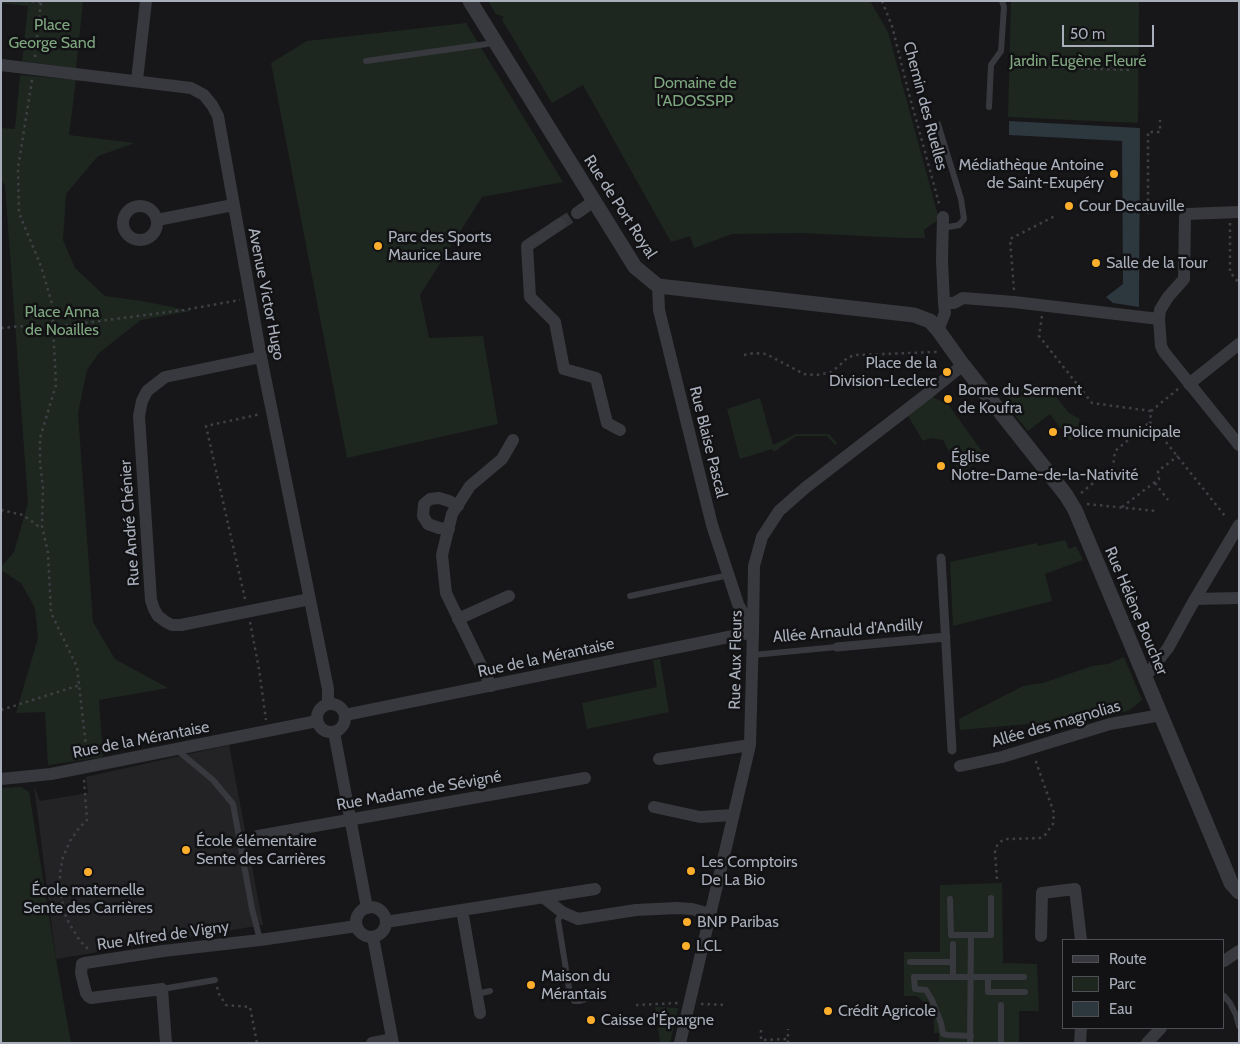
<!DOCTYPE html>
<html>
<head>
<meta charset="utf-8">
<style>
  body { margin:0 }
  #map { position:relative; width:1240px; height:1044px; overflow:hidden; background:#171719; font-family:Cabin,sans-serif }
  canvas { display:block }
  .frame { position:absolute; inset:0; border:2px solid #a8aeba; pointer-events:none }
  .legend { position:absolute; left:1062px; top:939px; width:162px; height:90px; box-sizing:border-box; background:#121214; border:1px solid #4e5056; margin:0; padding:6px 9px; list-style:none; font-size:15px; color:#a8aeba }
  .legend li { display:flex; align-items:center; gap:10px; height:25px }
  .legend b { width:25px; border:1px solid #4e5056 }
  .scale { position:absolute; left:1062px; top:25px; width:92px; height:22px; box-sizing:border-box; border:2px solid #a8aeba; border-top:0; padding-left:6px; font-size:15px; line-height:18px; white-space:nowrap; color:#a8aeba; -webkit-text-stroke:4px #121214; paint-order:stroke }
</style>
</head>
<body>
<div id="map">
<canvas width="1240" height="1044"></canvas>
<div class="frame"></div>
<ul class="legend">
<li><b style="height:6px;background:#38393e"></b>Route</li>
<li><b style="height:14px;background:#1e271f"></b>Parc</li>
<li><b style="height:14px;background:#2c373e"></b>Eau</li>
</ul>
<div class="scale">50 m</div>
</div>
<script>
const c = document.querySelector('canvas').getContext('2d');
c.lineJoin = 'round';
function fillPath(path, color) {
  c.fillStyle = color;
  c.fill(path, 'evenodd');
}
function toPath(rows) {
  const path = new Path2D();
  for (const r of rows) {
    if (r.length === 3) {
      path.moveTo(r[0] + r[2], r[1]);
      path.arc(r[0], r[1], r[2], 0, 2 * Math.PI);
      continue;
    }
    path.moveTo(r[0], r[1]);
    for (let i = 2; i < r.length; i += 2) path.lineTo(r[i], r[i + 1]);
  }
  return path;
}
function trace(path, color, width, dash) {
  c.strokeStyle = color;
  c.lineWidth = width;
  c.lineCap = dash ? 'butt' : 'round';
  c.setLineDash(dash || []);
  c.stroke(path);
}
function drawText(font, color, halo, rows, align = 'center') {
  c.font = font + ' Cabin,sans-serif';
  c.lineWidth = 5;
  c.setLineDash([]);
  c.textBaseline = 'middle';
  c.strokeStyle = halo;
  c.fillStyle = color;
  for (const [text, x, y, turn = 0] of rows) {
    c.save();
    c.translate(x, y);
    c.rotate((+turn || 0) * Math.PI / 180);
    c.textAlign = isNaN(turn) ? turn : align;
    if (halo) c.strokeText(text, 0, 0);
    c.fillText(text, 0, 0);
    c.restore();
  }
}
fillPath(toPath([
  [229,745,263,925,56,959,34,786,40,801,88,793,86,777]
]), '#232326');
fillPath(toPath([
  [1,1,83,1,76,68,22,61,28,6,1,3],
  [488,1,870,1,888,32,939,219,924,230,925,238,904,238,802,233,732,234,694,248,690,236,671,242,583,85,552,103,502,20,504,17,496,14],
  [1011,1,1139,1,1138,123,1008,117],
  [466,23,563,182,482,197,420,295,429,338,483,336,498,424,347,458,271,63,307,41],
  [20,75,76,80,69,135,135,143,98,156,66,194,63,240,75,268,105,296,142,301,191,311,141,320,99,353,87,370,78,413,93,622,115,659,168,688,99,700,103,757,48,765,45,712,16,713,38,638,35,608,21,583,1,570,1,567,14,552,28,503,5,185,1,181,1,128,15,129],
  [1026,384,1047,385,1069,413,1080,419,1075,437,1070,441,1050,414,1028,431,1003,401],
  [932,397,948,404,986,457,960,473,943,440,930,438,923,441,907,414],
  [760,398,773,445,796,434,829,434,837,443,835,445,827,436,796,436,774,452,772,449,740,459,727,409],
  [1065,540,1069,549,1076,546,1083,560,1045,574,1052,601,953,626,950,562,1037,543,1038,546],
  [1124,657,1142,700,1130,710,1107,717,960,730,959,719,1023,686,1043,683,1092,666,1108,664],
  [660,659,669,712,587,729,582,703,657,687,653,660],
  [21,787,29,792,56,959,71,1043,1,1043,1,788],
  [1002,883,1003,963,1037,964,1039,1011,1019,1011,1019,1043,939,1043,939,1033,934,1033,934,1012,917,996,904,996,904,952,940,952,940,885],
  [655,1007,678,1008,670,1043,660,1043]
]), '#1e271f');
fillPath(toPath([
  [1009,121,1140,128,1139,307,1113,303,1106,297,1123,284,1122,141,1009,135]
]), '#2c373e');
trace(toPath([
  [560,224,577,213]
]), '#343539', 12, [12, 6]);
trace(toPath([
  [25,1,41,2],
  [882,1,892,26,908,90,940,207],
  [35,57,41,1],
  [1016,66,1132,70],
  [32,80,18,168,19,213,41,266,52,304,56,385,40,438,40,462,43,488,42,526,48,553,51,613,77,667,87,755],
  [1148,214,1148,132,1160,132,1160,120],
  [1230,223,1230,272,1239,283],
  [1014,290,1010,239,1057,215],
  [1042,316,1039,336,1092,403,1151,411],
  [1,328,23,326,53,327,184,310,240,300],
  [744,355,754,353,766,354,804,374,817,375,831,372,839,366,847,358,855,355,937,352],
  [1178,389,1151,411,1150,422,1225,516],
  [1155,483,1168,500],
  [1081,493,1113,467,1115,451,1150,422],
  [1087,504,1156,511],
  [1122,507,1159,479,1158,471,1178,456],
  [1,510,23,515,38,526,42,526],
  [245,599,206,426,261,414],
  [250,622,259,669,266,720],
  [1,710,80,685],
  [84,780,87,820,79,828,70,841,63,857,60,873,60,891,64,912,69,923,80,941,89,950],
  [997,879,995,852,996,847,1000,842,1005,839,1010,839,1040,838,1045,835,1053,824,1054,813,1035,759],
  [217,987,219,994,226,1005,250,1007,257,1043],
  [701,1004,727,1005],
  [636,1005,678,1003],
  [761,1030,761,1040,788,1039],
  [788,1043,788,1029]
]), '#3e4045', 2.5, [2.5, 4]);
trace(toPath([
  [366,61,494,43],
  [989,107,991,65,1001,51,1004,7,1002,1],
  [938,124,961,199,964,219,959,225,943,228],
  [630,596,729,575],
  [753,655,837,647],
  [177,750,213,780,233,804,252,909,260,940],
  [950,899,951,935,991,935,991,898],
  [562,912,558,920,570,994,574,1001,580,1001,599,995],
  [953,944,953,977],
  [910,962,953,962],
  [988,977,988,992,1025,992],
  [162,989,215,980],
  [477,994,490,991],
  [1224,996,1230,1003,1236,1015,1239,1026],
  [1001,1005,1001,1043],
  [971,1036,948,1035,943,1034,941,1023,932,1000,926,990,915,989,914,977,1024,977],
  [970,1043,971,935]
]), '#38393e', 6);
trace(toPath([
  [941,558,952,750],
  [837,647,946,637]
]), '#38393e', 9);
trace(toPath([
  [1,65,191,88,204,95,212,105,218,116,261,357,328,689,328,704],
  [137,80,146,1],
  [140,223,17],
  [1239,212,1187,214,1185,217,1184,279,1168,297,1160,310,1159,319,1161,346,1164,352,1239,445],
  [577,213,594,201],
  [943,217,942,260,944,303],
  [157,220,233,205],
  [560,224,527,246,530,297,555,322,564,369,596,378,607,423,620,430],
  [658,286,659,310,712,525,738,604,752,630],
  [938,330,945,313,944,303,954,303,963,298,1014,302,1159,319],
  [261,357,165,377,147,391,142,401,139,416,151,600,154,609,158,616,166,622,172,625,181,625,310,599],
  [1189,384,1239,344],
  [449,529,439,528,428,524,423,516,424,504,430,499,439,498,449,501,458,506],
  [1195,599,1239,598],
  [458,619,509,596],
  [1145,677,1168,648,1195,599,1239,525],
  [491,686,446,593,442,555,452,514,470,486,502,459,513,440],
  [331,718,14],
  [345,715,753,632],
  [334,732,367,908],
  [659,759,750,745],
  [960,766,1002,757,1110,724,1161,715],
  [1,779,51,774,317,721],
  [654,807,700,817,733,815],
  [258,836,585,778],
  [543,897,562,912,578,919,636,910,677,908,692,909,710,914],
  [371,922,15],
  [462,910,480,1013],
  [386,922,595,889],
  [1041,936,1042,893,1075,889,1081,940],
  [373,937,393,1043],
  [1224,961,1239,951],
  [166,1043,162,989,91,998,88,996,86,993,81,973,82,964,85,963,163,951,260,940,357,926],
  [372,1043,392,1039],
  [680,1043,750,745,753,632,754,566,762,537,779,511,805,488,927,394,963,365],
  [1080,1043,1081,1028],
  [1147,1043,1161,1028]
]), '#38393e', 12);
trace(toPath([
  [470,1,635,267,658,286,914,315,930,321,938,330,963,365,1066,495,1075,510,1227,873,1231,883,1239,892]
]), '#38393e', 15);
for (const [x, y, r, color] of [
  [1114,174,5,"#fcae2c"],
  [1069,206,5,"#fcae2c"],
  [378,246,5,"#fcae2c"],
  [1096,263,5,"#fcae2c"],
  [947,372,5,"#fcae2c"],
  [948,399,5,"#fcae2c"],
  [1053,432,5,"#fcae2c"],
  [941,466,5,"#fcae2c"],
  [186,850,5,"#fcae2c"],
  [691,871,5,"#fcae2c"],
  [88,872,5,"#fcae2c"],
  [687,922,5,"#fcae2c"],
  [686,946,5,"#fcae2c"],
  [531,985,5,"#fcae2c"],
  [828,1011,5,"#fcae2c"],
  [591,1020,5,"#fcae2c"]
]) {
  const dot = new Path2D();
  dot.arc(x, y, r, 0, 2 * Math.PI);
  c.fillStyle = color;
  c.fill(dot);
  trace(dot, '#121214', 2);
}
drawText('16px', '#7ea67f', '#121214', [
  ["Place",52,25],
  ["George Sand",52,43],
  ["Jardin Eugène Fleuré",1078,61],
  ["Domaine de",695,83],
  ["l'ADOSSPP",695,101],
  ["Place Anna",62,312],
  ["de Noailles",62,330]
]);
drawText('16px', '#a8aeba', '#121214', [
  ["Chemin des Ruelles",925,106,75],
  ["Rue de Port Royal",620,207,57],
  ["Avenue Victor Hugo",266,294,79],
  ["Rue Blaise Pascal",708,442,76],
  ["Rue André Chénier",130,523,-94],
  ["Rue Hélène Boucher",1136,611,67],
  ["Allée Arnauld d'Andilly",848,631,-5],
  ["Rue de la Mérantaise",546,658,-12],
  ["Rue Aux Fleurs",736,660,-89],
  ["Allée des magnolias",1056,724,-16],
  ["Rue de la Mérantaise",141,740,-11],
  ["Rue Madame de Sévigné",419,791,-10],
  ["Rue Alfred de Vigny",163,936,-8]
]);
drawText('16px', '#a8aeba', '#121214', [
  ["Médiathèque Antoine",1104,165,"right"],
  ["de Saint-Exupéry",1104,183,"right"],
  ["Cour Decauville",1079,206],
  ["Parc des Sports",388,237],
  ["Maurice Laure",388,255],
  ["Salle de la Tour",1106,263],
  ["Place de la",937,363,"right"],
  ["Division-Leclerc",937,381,"right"],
  ["Borne du Serment",958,390],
  ["de Koufra",958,408],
  ["Police municipale",1063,432],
  ["Église",951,457],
  ["Notre-Dame-de-la-Nativité",951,475],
  ["École élémentaire",196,841],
  ["Sente des Carrières",196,859],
  ["Les Comptoirs",701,862],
  ["De La Bio",701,880],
  ["École maternelle",88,890,"center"],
  ["Sente des Carrières",88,908,"center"],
  ["BNP Paribas",697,922],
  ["LCL",696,946],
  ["Maison du",541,976],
  ["Mérantais",541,994],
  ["Crédit Agricole",838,1011],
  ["Caisse d'Épargne",601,1020]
], 'left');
</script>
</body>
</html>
